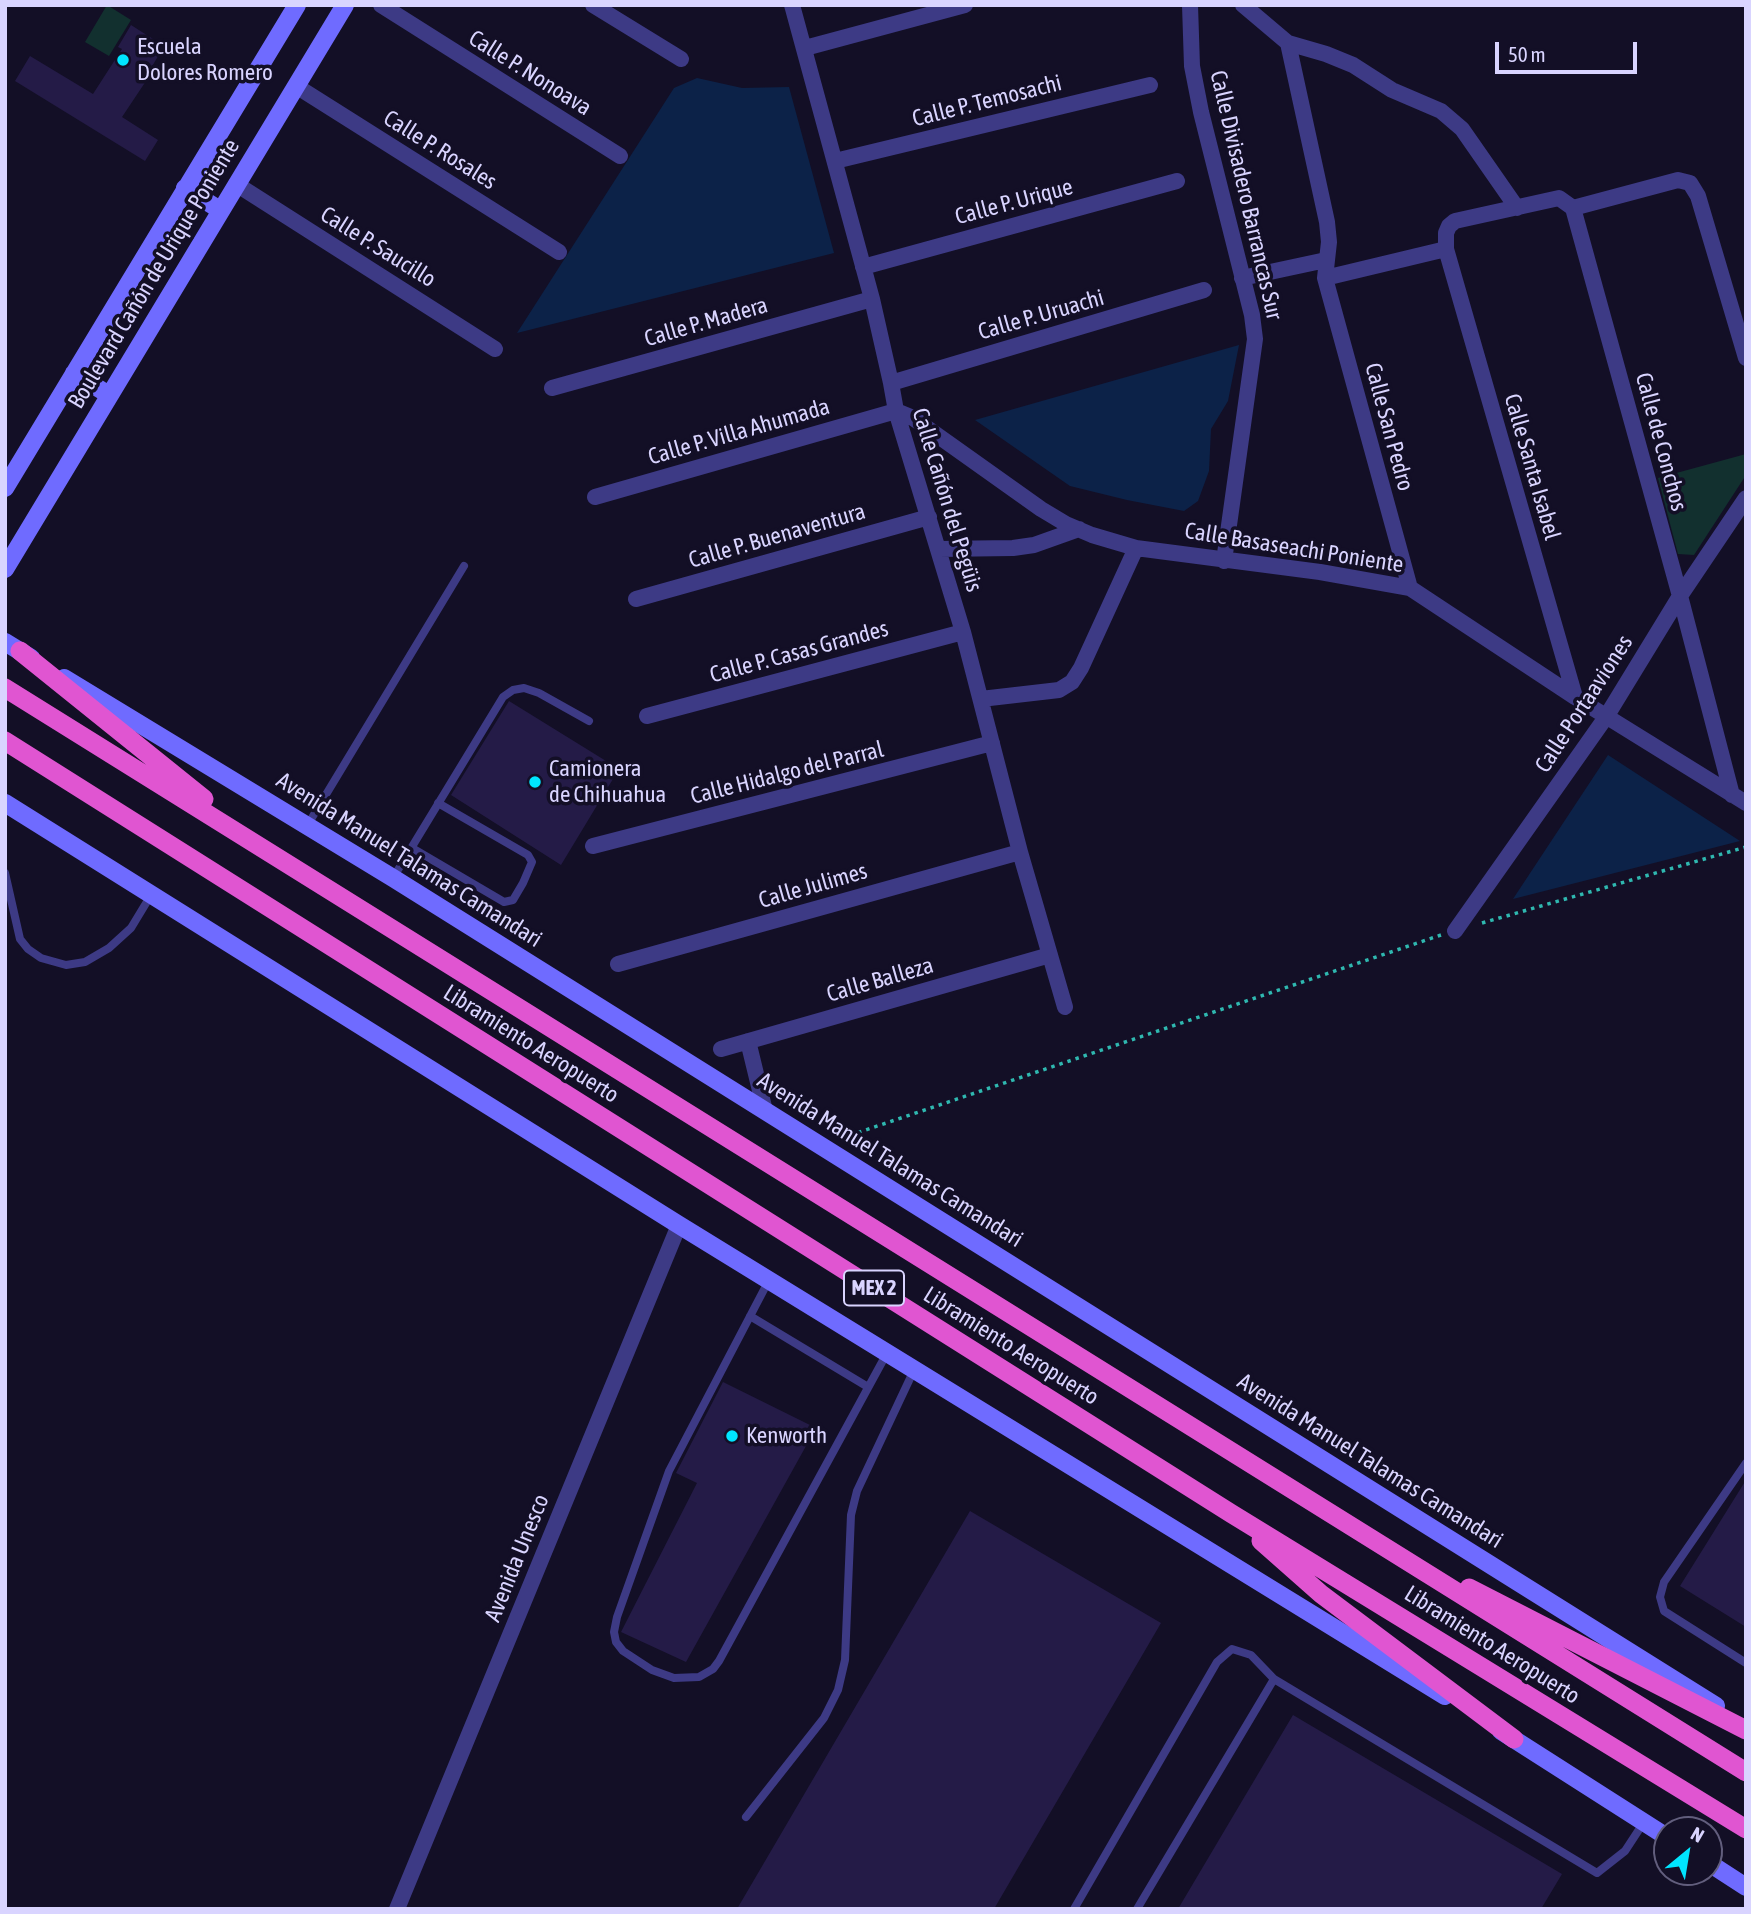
<!DOCTYPE html>
<html>
<head>
<meta charset="utf-8">
<style>
  body { margin:0 }
  #map { position:relative; width:1751px; height:1914px; overflow:hidden; background:#130f26; font-family:"Asap Condensed",sans-serif }
  canvas { display:block }
  .frame { position:absolute; inset:0; border:7px solid #d9d4ff; pointer-events:none }
  .north { position:absolute; left:1653px; top:1816px; width:70px; height:70px; box-sizing:border-box; background:#130f26; border:2px solid #625e7d; border-radius:50%; rotate:30deg; font-size:19px; font-weight:700; line-height:28px; text-align:center; color:#d9d4ff }
  .north::after { content:''; display:block; margin:auto; width:24px; height:32px; background:#00e5ff; clip-path:polygon(50% 0,100% 100%,50% 72%,0 100%) }
  .scale { position:absolute; left:1495px; top:42px; width:142px; height:32px; box-sizing:border-box; border:4px solid #d9d4ff; border-top:0; padding-left:9px; font-size:21px; line-height:24px; white-space:nowrap; color:#d9d4ff; -webkit-text-stroke:5px #130f26; paint-order:stroke }
</style>
</head>
<body>
<div id="map">
<canvas width="1751" height="1914"></canvas>
<div class="frame"></div>
<div class="north">N</div>
<div class="scale">50 m</div>
</div>
<script>
const c = document.querySelector('canvas').getContext('2d');
c.lineJoin = 'round';
function fillPath(path, color) {
  c.fillStyle = color;
  c.fill(path, 'evenodd');
}
function toPath(rows) {
  const path = new Path2D();
  for (const r of rows) {
    path.moveTo(r[0], r[1]);
    for (let i = 2; i < r.length; i += 2) path.lineTo(r[i], r[i + 1]);
  }
  return path;
}
function trace(path, color, width, dash) {
  c.strokeStyle = color;
  c.lineWidth = width;
  c.lineCap = dash ? 'butt' : 'round';
  c.setLineDash(dash || []);
  c.stroke(path);
}
function drawText(font, color, halo, rows, align = 'center') {
  c.font = font + ' "Asap Condensed",sans-serif';
  c.lineWidth = 7;
  c.setLineDash([]);
  c.textBaseline = 'middle';
  c.strokeStyle = halo;
  c.fillStyle = color;
  for (const [text, x, y, turn = 0] of rows) {
    c.save();
    c.translate(x, y);
    c.rotate((+turn || 0) * Math.PI / 180);
    c.textAlign = isNaN(turn) ? turn : align;
    if (halo) c.strokeText(text, 0, 0);
    c.fillText(text, 0, 0);
    c.restore();
  }
}
fillPath(toPath([
  [107,5,131,20,109,56,85,42],
  [1746,454,1746,475,1694,555,1678,554,1658,478]
]), '#12302f');
fillPath(toPath([
  [697,78,742,88,789,87,834,253,517,333,674,88],
  [1239,345,1228,401,1211,429,1209,471,1198,501,1184,511,1127,500,1070,486,975,420],
  [1608,755,1740,841,1513,899]
]), '#0c2248');
fillPath(toPath([
  [131,25,164,46,144,80,146,81,122,117,158,140,145,161,15,81,30,56,93,94,122,49,118,47],
  [509,701,619,769,561,865,451,795],
  [723,1382,816,1428,686,1662,621,1632,697,1483,676,1473],
  [1746,1480,1746,1627,1680,1586],
  [970,1511,1161,1623,994,1909,737,1909],
  [1293,1715,1562,1874,1541,1909,1178,1909]
]), '#241b47');
trace(toPath([
  [1482,923,1746,847],
  [842,1138,1441,935]
]), '#2fb8b0', 3.5, [3.5, 5]);
trace(toPath([
  [307,826,464,566],
  [412,848,504,902,513,900,523,883,532,862,528,855,438,803],
  [5,873,20,939,28,949,41,958,66,965,85,962,109,948,131,928,151,895],
  [393,878,503,697,513,690,524,688,539,693,589,721],
  [769,1280,669,1471,617,1617,614,1632,616,1642,623,1651,652,1670,674,1678,699,1677,713,1669,719,1661,887,1353],
  [750,1316,868,1387],
  [1746,1463,1664,1582,1660,1597,1664,1611,1746,1663],
  [746,1817,824,1718,838,1690,845,1660,851,1515,857,1491,914,1370],
  [1074,1909,1217,1662,1232,1649,1251,1655,1274,1679,1597,1873,1625,1851,1644,1822],
  [1137,1909,1274,1679]
]), '#3d3a85', 8);
trace(toPath([
  [381,5,620,156],
  [593,5,681,59],
  [792,5,872,299,891,383,896,411,963,632,1020,852,1065,1007],
  [1190,5,1192,66,1201,112,1252,315,1255,339,1224,561],
  [1243,5,1288,43,1326,54,1353,65,1392,90,1441,111,1462,129,1517,208],
  [1288,43,1327,222,1329,242,1325,278,1410,588],
  [805,48,965,5],
  [296,86,559,252],
  [835,161,1150,85],
  [236,184,495,349],
  [1573,208,1559,198,1455,221,1449,226,1446,233,1446,249,1575,697],
  [1573,208,1680,596,1732,795],
  [1573,208,1678,180,1690,183,1698,196,1746,358],
  [863,267,1177,181],
  [1242,278,1326,260],
  [1325,278,1446,249],
  [891,383,1204,290],
  [552,388,872,299],
  [595,497,896,411,913,418,1041,509,1066,524,1092,535,1136,548,1320,572,1410,588,1575,697,1746,803],
  [939,549,1013,548,1034,545,1079,529],
  [636,599,929,517],
  [981,699,1059,690,1072,682,1081,668,1136,548],
  [647,716,963,632],
  [593,846,992,743],
  [1455,931,1606,717,1680,596,1746,498],
  [618,964,1020,852],
  [748,1041,765,1111],
  [721,1049,1050,955],
  [397,1909,679,1225]
]), '#3d3a85', 16);
trace(toPath([
  [185,188,220,210],
  [74,373,109,395],
  [5,488,297,5],
  [5,569,345,5],
  [5,642,31,658],
  [64,678,393,878,1716,1706],
  [5,803,679,1225,1445,1696],
  [1501,1731,1667,1837],
  [1709,1863,1746,1887]
]), '#6f6bff', 18);
trace(toPath([
  [20,651,204,799],
  [5,688,1746,1772],
  [5,741,1232,1514,1746,1829],
  [1261,1541,1321,1594,1514,1739],
  [1469,1588,1746,1730]
]), '#e055d1', 19);
for (const [x, y, r, color] of [
  [123,60,7,"#00e5ff"],
  [535,782,7,"#00e5ff"],
  [732,1436,7,"#00e5ff"]
]) {
  const dot = new Path2D();
  dot.arc(x, y, r, 0, 2 * Math.PI);
  c.fillStyle = color;
  c.fill(dot);
  trace(dot, '#130f26', 2.5);
}
for (const [x, y, w] of [
  [874,1288,60]
]) {
  const box = new Path2D();
  box.roundRect(x - w / 2, y - 17.5, w, 35, 5);
  c.fillStyle = '#130f26';
  c.fill(box);
  trace(box, '#d9d4ff', 2);
}
drawText('bold 21px', '#d9d4ff', null, [
  ["MEX 2",874,1288]
]);
drawText('23px', '#d9d4ff', '#130f26', [
  ["Escuela",137,47],
  ["Dolores Romero",137,73],
  ["Camionera",549,769],
  ["de Chihuahua",549,795],
  ["Kenworth",746,1436]
], 'left');
drawText('23px', '#d9d4ff', '#130f26', [
  ["Calle P. Nonoava",530,73,32],
  ["Calle P. Temosachi",987,101,-14],
  ["Calle P. Rosales",440,150,32],
  ["Calle Divisadero Barrancas Sur",1246,195,77],
  ["Calle P. Urique",1014,202,-15],
  ["Calle P. Saucillo",378,247,32],
  ["Boulevard Cañón de Urique Poniente",154,274,-59],
  ["Calle P. Uruachi",1041,315,-16],
  ["Calle P. Madera",706,322,-16],
  ["Calle San Pedro",1389,427,75],
  ["Calle P. Villa Ahumada",739,432,-16],
  ["Calle de Conchos",1661,442,75],
  ["Calle Santa Isabel",1532,467,74],
  ["Calle Cañón del Pegüis",947,500,73],
  ["Calle P. Buenaventura",777,536,-16],
  ["Calle Basaseachi Poniente",1294,548,9],
  ["Calle P. Casas Grandes",799,652,-15],
  ["Calle Portaaviones",1584,704,-57],
  ["Calle Hidalgo del Parral",787,773,-14],
  ["Avenida Manuel Talamas Camandari",409,860,32],
  ["Calle Julimes",813,886,-16],
  ["Calle Balleza",880,980,-16],
  ["Libramiento Aeropuerto",531,1044,32],
  ["Avenida Manuel Talamas Camandari",890,1160,32],
  ["Libramiento Aeropuerto",1011,1346,32],
  ["Avenida Manuel Talamas Camandari",1370,1461,32],
  ["Avenida Unesco",517,1558,-68],
  ["Libramiento Aeropuerto",1492,1645,32]
]);
</script>
</body>
</html>
